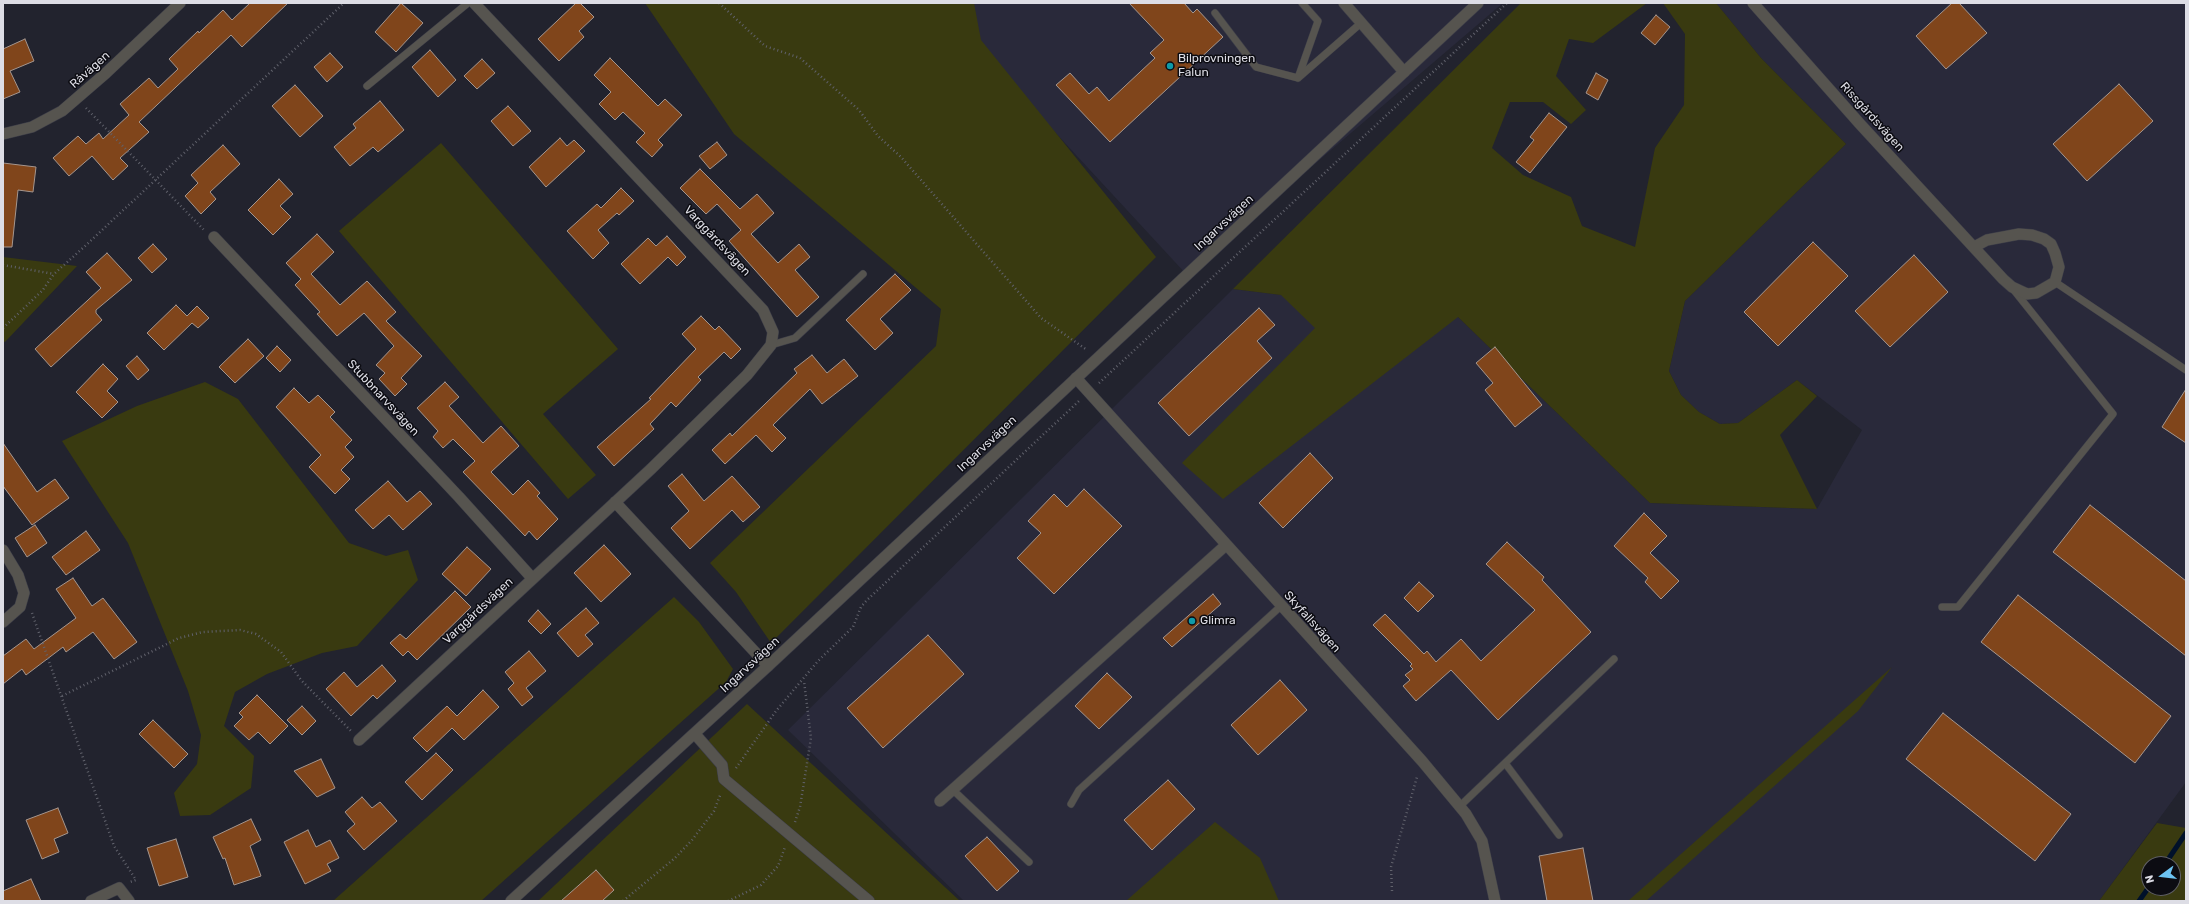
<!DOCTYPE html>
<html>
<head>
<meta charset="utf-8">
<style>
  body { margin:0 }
  #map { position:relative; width:2189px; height:904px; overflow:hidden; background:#22232e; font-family:Rubik,sans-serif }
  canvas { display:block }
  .frame { position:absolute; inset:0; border:4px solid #dddde5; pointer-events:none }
  .north { position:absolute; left:2141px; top:856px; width:40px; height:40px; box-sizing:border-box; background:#0c0c12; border:1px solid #606066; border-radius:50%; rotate:255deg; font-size:11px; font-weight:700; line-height:16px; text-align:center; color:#dddde5 }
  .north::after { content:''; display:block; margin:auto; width:14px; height:18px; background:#6cc3f2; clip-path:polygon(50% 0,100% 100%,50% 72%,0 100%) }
</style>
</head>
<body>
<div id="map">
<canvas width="2189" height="904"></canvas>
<div class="frame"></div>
<div class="north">N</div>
</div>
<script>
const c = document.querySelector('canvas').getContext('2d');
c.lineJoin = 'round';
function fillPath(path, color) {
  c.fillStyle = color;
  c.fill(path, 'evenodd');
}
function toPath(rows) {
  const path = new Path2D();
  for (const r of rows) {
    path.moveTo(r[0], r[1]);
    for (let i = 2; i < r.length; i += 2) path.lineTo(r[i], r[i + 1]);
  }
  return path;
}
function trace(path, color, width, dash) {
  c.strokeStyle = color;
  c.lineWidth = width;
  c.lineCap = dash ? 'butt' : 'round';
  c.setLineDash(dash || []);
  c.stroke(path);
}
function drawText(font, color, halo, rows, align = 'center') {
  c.font = font + ' Rubik,sans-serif';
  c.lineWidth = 3;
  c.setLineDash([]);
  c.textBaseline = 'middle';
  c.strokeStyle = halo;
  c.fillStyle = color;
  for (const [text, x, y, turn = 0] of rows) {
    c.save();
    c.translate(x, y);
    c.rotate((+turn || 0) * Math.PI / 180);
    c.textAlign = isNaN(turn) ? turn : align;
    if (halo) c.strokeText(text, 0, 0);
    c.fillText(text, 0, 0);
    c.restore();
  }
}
fillPath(toPath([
  [962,3,1503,3,1186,274,968,38],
  [1716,3,2186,3,2186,782,2099,901,964,901,788,730,1233,289,1458,317,1650,503,1817,509,1862,430,1797,380,1738,423,1720,424,1699,412,1681,395,1669,371,1685,301,1846,144,1761,58]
]), '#29293a');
fillPath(toPath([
  [645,3,974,3,981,40,1156,257,771,643,736,592,710,563,936,346,941,309,734,134],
  [1521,3,1647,3,1593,43,1569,39,1556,76,1586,110,1571,124,1543,102,1510,102,1492,148,1523,175,1571,197,1582,226,1635,247,1655,148,1684,105,1685,34,1663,3,1716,3,1761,58,1846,144,1685,301,1669,371,1681,395,1699,412,1720,424,1738,423,1797,380,1817,396,1780,435,1817,509,1650,503,1458,317,1223,499,1182,463,1315,328,1281,295,1233,289],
  [441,143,618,349,543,414,596,475,568,499,339,231],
  [3,257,77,266,5,342,3,341],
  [205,382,238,399,349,543,386,556,408,550,418,580,357,646,322,653,267,674,235,692,224,726,254,756,251,788,210,815,180,816,174,793,197,764,201,735,188,691,128,543,62,441,137,406],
  [674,597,699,622,733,669,726,682,481,901,333,901],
  [1892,667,1858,711,1646,901,1628,901],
  [747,704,960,901,538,901],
  [1215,822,1260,858,1279,901,1126,901],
  [2157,823,2186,828,2186,901,2099,901],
  [2149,864,2173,864,2173,888,2149,888]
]), '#393a10');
trace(toPath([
  [2165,864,2186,833],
  [2139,901,2149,887]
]), '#00112a', 5);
const building = toPath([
  [250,3,288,3,242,47,231,35,139,122,149,132,120,158,128,166,113,180,92,156,69,176,53,158,78,136,86,144,99,133,103,139,129,115,120,104,149,78,158,88,178,69,169,59,198,31,199,33,223,10,232,20,250,3],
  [401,3,423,23,396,52,375,32,401,3],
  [576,3,580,3,594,17,579,31,584,37,559,61,538,39,576,3],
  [1129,3,1184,3,1193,13,1197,9,1223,37,1110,142,1056,85,1070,73,1089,94,1097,87,1109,101,1155,58,1150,53,1164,40,1129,3],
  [1952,3,1959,3,1987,33,1946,69,1916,36,1952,3],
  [1656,15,1670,27,1655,45,1641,33,1656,15],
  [25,39,34,61,10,71,20,92,3,99,3,49,25,39],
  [430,50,456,80,438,97,412,67,430,50],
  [330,53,343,67,327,82,314,67,330,53],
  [610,58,658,106,665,99,682,115,658,140,663,145,652,157,636,142,645,133,623,112,615,120,599,104,611,92,594,75,610,58],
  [482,59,495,73,477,89,464,76,482,59],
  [1596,73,1608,80,1598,100,1586,93,1596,73],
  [2119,84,2153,121,2087,181,2053,144,2119,84],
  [295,85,323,116,300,137,272,106,295,85],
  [380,101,404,130,378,152,373,147,350,166,334,147,356,128,353,124,380,101],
  [508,106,531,131,513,146,491,121,508,106],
  [1549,113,1567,127,1530,173,1516,162,1534,140,1530,137,1549,113],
  [560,138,567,146,574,140,585,151,546,187,529,167,560,138],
  [717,142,727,155,710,169,699,156,717,142],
  [223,145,240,164,210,192,216,199,201,214,185,196,198,183,191,175,223,145],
  [3,163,36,167,33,192,18,190,12,247,3,247,3,163],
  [700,169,740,209,757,194,774,213,751,234,778,263,799,244,810,257,795,270,819,297,797,317,729,241,741,230,717,204,706,214,680,188,700,169],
  [279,179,293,194,280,206,291,217,273,235,248,210,279,179],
  [621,188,634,201,619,215,617,213,598,230,609,243,593,259,567,231,597,204,601,208,621,188],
  [317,234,334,252,311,274,340,305,367,281,396,312,386,321,422,356,401,378,407,384,395,396,379,379,385,373,376,365,394,346,364,313,337,336,317,314,320,312,295,285,301,279,286,263,317,234],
  [667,236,686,257,677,266,668,257,640,284,621,264,648,238,656,246,667,236],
  [1813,242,1848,276,1778,346,1744,312,1813,242],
  [153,244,167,259,152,273,138,258,153,244],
  [107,253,132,280,96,310,96,313,102,320,51,367,35,349,101,288,86,272,107,253],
  [1914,255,1948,292,1890,347,1855,311,1914,255],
  [895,274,911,290,880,319,893,333,875,350,846,320,895,274],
  [176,305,187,316,197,306,209,318,198,328,192,323,164,350,147,333,176,305],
  [1259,308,1275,325,1257,341,1272,358,1189,436,1158,403,1259,308],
  [701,316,715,330,719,326,741,349,731,359,724,352,698,377,701,380,676,407,671,402,650,424,654,429,614,466,597,447,651,399,649,398,696,349,682,334,701,316],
  [248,339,264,356,235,383,219,367,248,339],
  [277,346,291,360,280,372,266,358,277,346],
  [1495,347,1542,405,1515,427,1485,390,1493,383,1476,363,1495,347],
  [812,355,827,373,844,359,858,376,822,404,810,389,773,425,786,438,772,452,756,435,725,464,712,450,730,433,732,436,797,373,794,369,812,355],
  [137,356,149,370,138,380,126,366,137,356],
  [103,364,118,379,107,391,118,402,102,418,76,392,103,364],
  [445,382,459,397,449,406,483,443,501,426,519,446,491,472,513,495,528,480,540,493,537,496,558,519,537,540,529,531,525,536,463,472,475,461,453,439,443,448,433,437,438,431,417,408,445,382],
  [294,388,309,403,318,395,335,412,330,417,352,440,345,447,354,457,341,470,350,479,335,494,309,467,321,455,276,407,294,388],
  [2186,389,2186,443,2162,427,2186,389],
  [3,443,37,492,55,479,69,498,32,525,3,486,3,443],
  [1310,453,1333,478,1283,528,1259,503,1310,453],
  [682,474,704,501,732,476,760,507,743,522,732,510,690,549,671,528,689,511,668,486,682,474],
  [388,481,407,502,420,491,432,504,403,530,389,515,373,529,355,510,388,481],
  [1084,489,1122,526,1054,594,1017,558,1041,533,1028,521,1054,494,1067,507,1084,489],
  [2090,505,2186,581,2186,656,2053,552,2090,505],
  [1644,513,1667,536,1650,553,1679,581,1661,599,1645,582,1648,578,1614,546,1644,513],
  [35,525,47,543,27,557,15,538,35,525],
  [86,531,100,550,66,575,52,557,86,531],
  [1507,542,1544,577,1542,580,1591,632,1498,720,1451,670,1416,701,1403,686,1410,680,1405,675,1413,669,1410,666,1412,664,1373,625,1385,614,1424,654,1427,651,1436,662,1461,639,1481,661,1535,610,1486,564,1507,542],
  [604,545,631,574,601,602,574,573,604,545],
  [467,547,491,569,466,596,442,574,467,547],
  [73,578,92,606,103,598,137,642,114,659,93,632,66,652,63,647,26,675,22,669,3,684,3,656,26,639,34,649,76,618,56,589,73,578],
  [1419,582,1434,596,1418,612,1404,598,1419,582],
  [455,591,471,607,417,660,408,651,403,656,390,643,400,634,406,639,455,591],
  [1213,594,1221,604,1172,647,1163,638,1213,594],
  [2018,595,2171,716,2135,763,1981,642,2018,595],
  [586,608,599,623,585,635,593,644,578,657,557,633,586,608],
  [538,610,551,624,541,634,528,621,538,610],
  [928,635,964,674,883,748,847,708,928,635],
  [529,651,546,671,526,688,533,697,522,706,508,689,514,683,505,672,529,651],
  [382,665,396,681,377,699,373,695,351,716,326,689,344,672,357,687,382,665],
  [1107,673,1132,697,1099,729,1075,706,1107,673],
  [1280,680,1307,710,1258,755,1231,725,1280,680],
  [483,690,499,707,464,740,452,728,427,752,413,738,447,706,457,716,483,690],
  [257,695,288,726,270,744,258,732,249,740,234,726,243,717,239,713,257,695],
  [302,706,316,721,302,735,287,720,302,706],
  [1943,713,2071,814,2035,861,1906,759,1943,713],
  [153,720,188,754,174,768,139,734,153,720],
  [436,753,453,770,422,800,405,782,436,753],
  [321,759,335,788,317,797,294,771,321,759],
  [1168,780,1195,809,1152,850,1124,820,1168,780],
  [362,797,372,808,380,802,397,821,364,850,347,831,355,824,345,812,362,797],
  [58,808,68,833,54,839,59,852,42,859,26,820,58,808],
  [251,819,261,840,250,846,261,876,234,885,225,858,223,859,213,837,251,819],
  [308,830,316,847,330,840,339,858,327,864,331,871,305,884,284,842,308,830],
  [987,837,1019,871,997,891,965,856,987,837],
  [176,839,188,877,159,886,147,848,176,839],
  [1583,848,1593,901,1547,901,1539,856,1583,848],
  [596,870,614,890,602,901,561,901,596,870],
  [31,879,41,901,3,901,3,891,31,879]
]);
fillPath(building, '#80451b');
trace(building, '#a5968e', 1);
const service = toPath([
  [1215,13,1256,67,1298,78],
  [1298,78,1318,21,1302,3],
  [1298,78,1361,23],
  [367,86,468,3],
  [2055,282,2186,370],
  [771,345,795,338,863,274],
  [1942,607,1958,607,2113,414,2013,289],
  [1505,763,1559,835],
  [953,790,1029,862],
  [1071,804,1079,790,1281,606],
  [1460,806,1614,659]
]);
const minor = toPath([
  [1344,3,1404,72],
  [1753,3,1860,124,2003,279,2012,287,2027,294,2036,293,2055,282,2059,267,2055,253,2051,244,2044,239,2032,235,2019,234,1987,240,1974,247],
  [3,134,32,127,62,111,106,73,180,3],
  [214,237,459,497,532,578],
  [1076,378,1422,761,1466,814,1482,841,1495,901],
  [615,502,768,666],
  [3,550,18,575,24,593,20,607,3,622],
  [695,734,722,765,724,779,869,901],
  [359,740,651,469,747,375,771,345,773,332,763,310,474,3],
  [940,801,1226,545],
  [91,901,119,888,129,901]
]);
const tertiary = toPath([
  [511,901,768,666,1478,3]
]);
trace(service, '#3c3d48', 8);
trace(minor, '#3c3d48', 12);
trace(tertiary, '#3c3d48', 12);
trace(toPath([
  [719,3,765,46,800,58,859,110,878,136,901,157,1041,318,1087,350],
  [86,108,204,230],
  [3,265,54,274],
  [3,328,42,291,54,274,84,247,344,3],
  [1099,383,1507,3],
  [32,613,114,846,136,880,130,882],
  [62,696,179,638,203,632,240,630,256,634,281,652,301,680,351,731],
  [736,768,776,711,818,661,853,627,861,607,867,600,1079,401],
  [795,822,800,807,811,738,804,681],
  [1392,891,1391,867,1417,777],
  [623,901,675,858,692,840,714,811,721,793],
  [728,901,761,885,778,866,785,847]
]), '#61626c', 2.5, [1, 3]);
trace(service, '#56544f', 7);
trace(minor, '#56544f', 11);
trace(tertiary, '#56544f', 11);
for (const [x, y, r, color] of [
  [1170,66,4,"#0f9aa8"],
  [1192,621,4,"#0f9aa8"]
]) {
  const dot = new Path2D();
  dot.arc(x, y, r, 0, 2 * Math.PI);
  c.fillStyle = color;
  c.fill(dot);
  trace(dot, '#0c0c12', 1.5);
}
drawText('12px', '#dddde5', '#0c0c12', [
  ["Bilprovningen",1178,59],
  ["Falun",1178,73],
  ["Glimra",1200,621]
], 'left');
drawText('12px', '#dddde5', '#0c0c12', [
  ["Råvägen",90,70,-42],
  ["Rissgårdsvägen",1872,117,48],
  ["Ingarvsvägen",1224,223,-43],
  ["Varggårdsvägen",717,241,47],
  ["Stubbnarvsvägen",383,398,47],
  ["Ingarvsvägen",987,444,-43],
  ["Varggårdsvägen",478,611,-43],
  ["Skyfallsvägen",1312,622,48],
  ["Ingarvsvägen",750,665,-43]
]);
</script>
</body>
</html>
